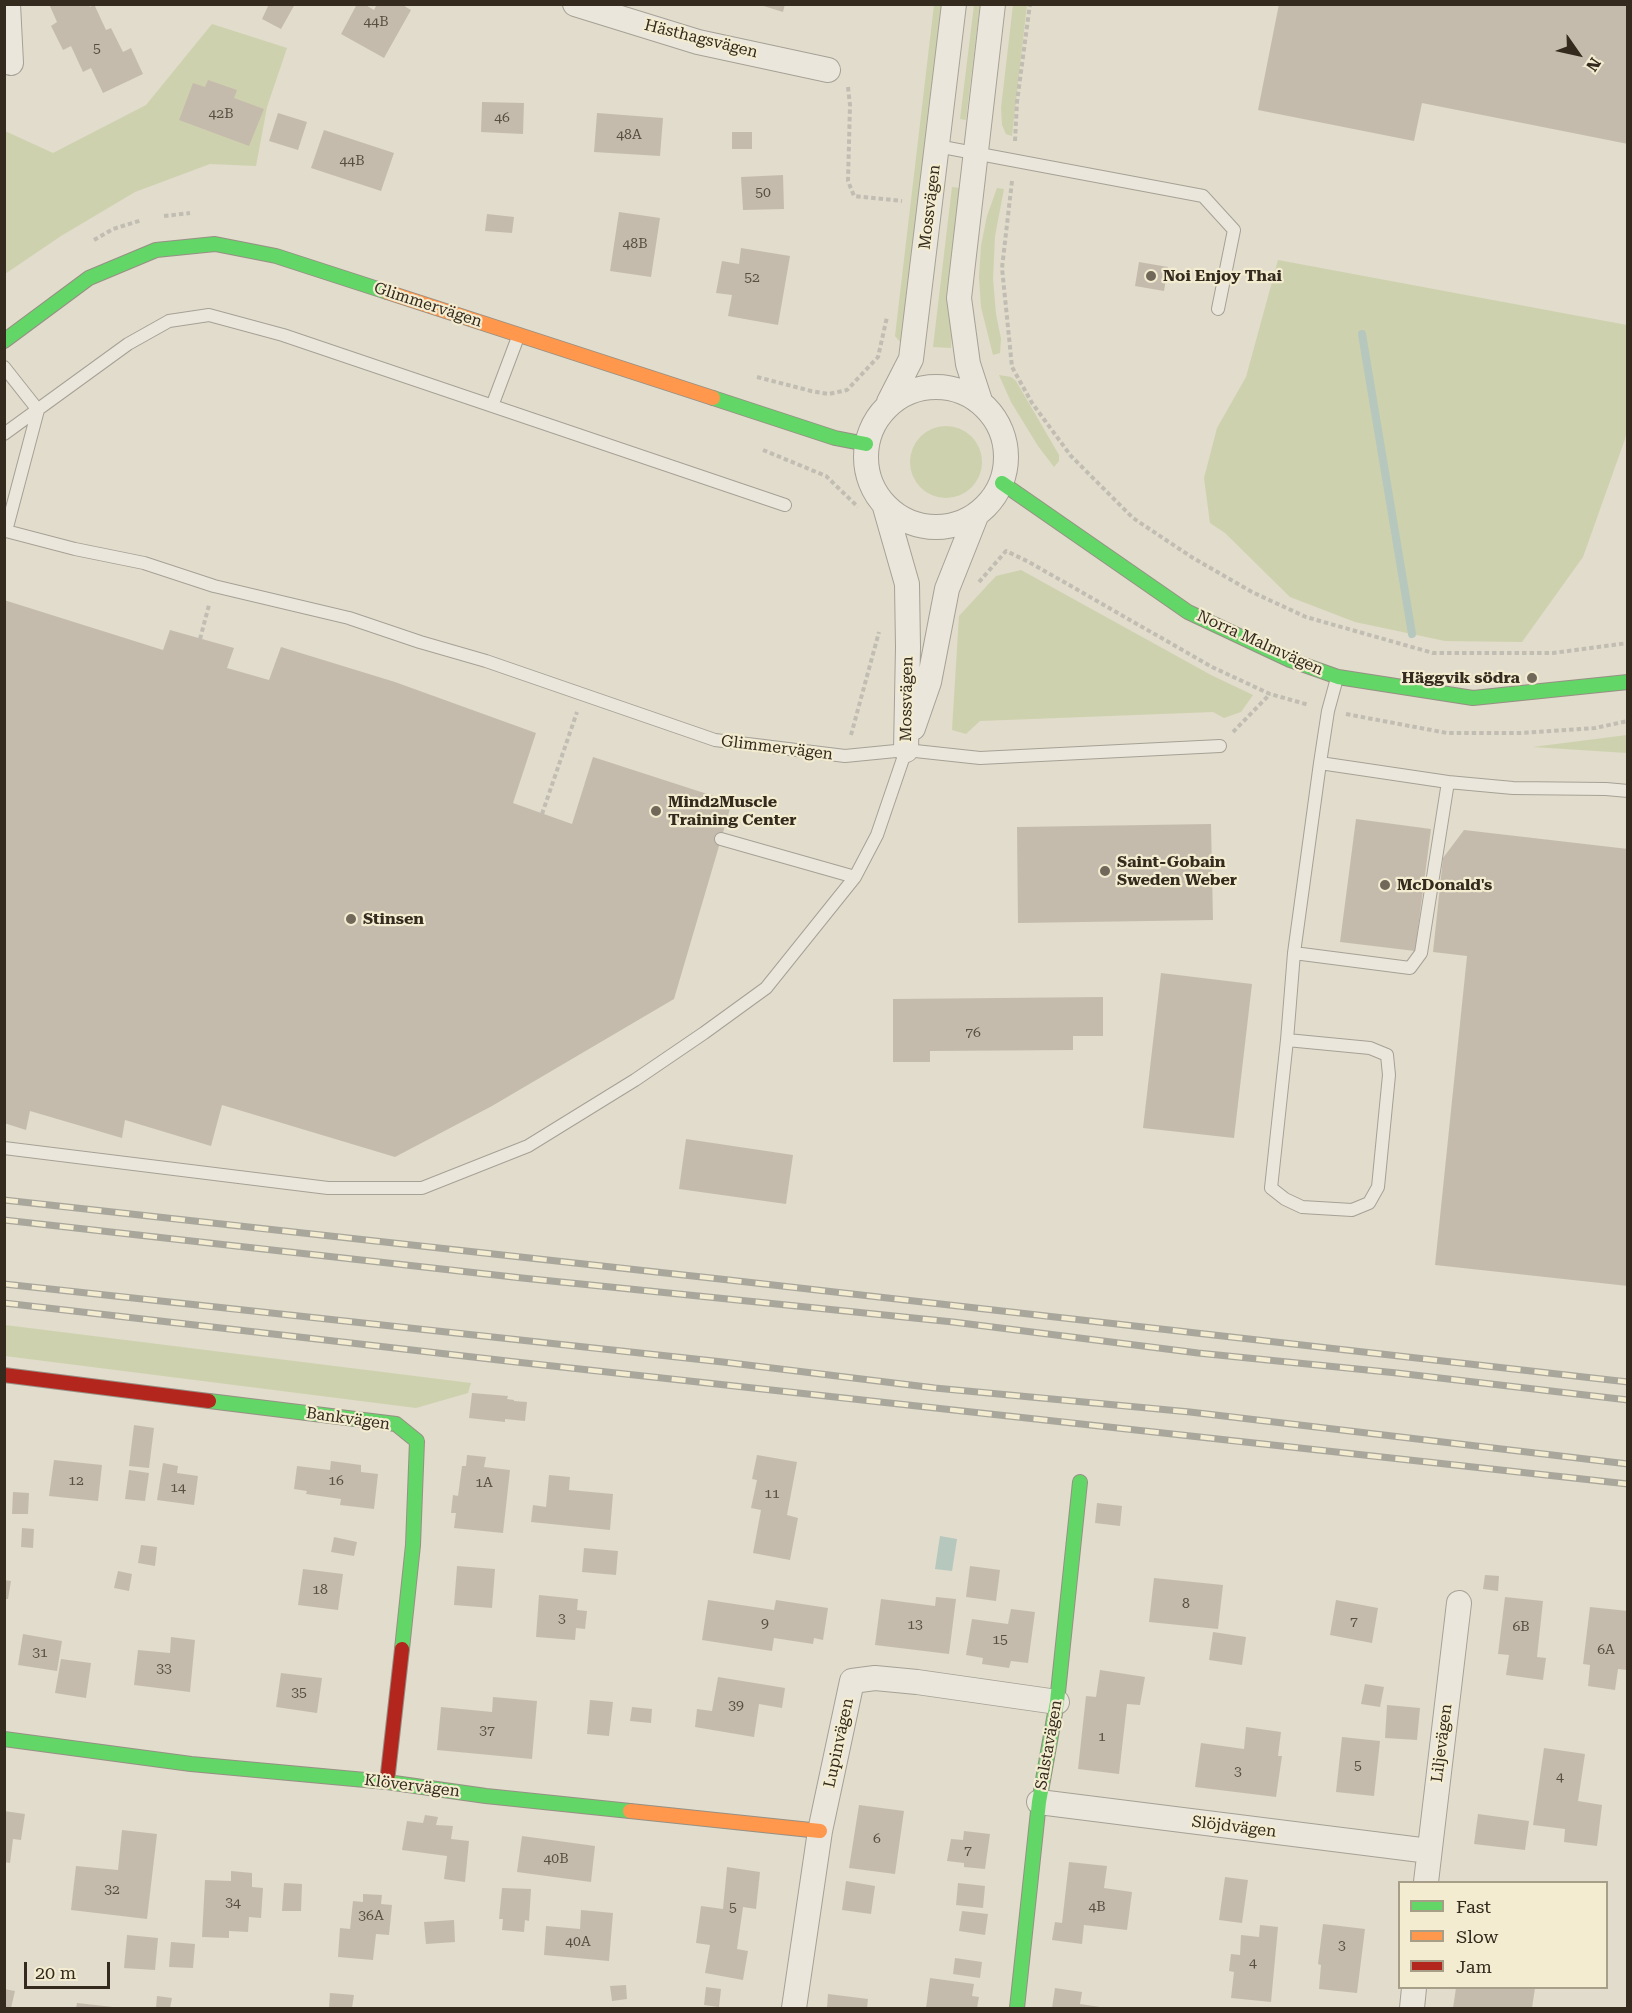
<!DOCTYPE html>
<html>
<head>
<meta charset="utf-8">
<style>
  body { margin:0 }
  #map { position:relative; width:1632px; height:2013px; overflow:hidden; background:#e1dccb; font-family:"Roboto Serif",serif }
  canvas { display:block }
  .frame { position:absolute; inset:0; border:6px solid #342a1d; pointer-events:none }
  .legend { position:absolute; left:1398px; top:1881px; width:210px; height:108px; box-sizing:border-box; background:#f3ecd0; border:2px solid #a79e88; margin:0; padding:8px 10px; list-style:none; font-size:18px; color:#342a1d }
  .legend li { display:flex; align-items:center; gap:12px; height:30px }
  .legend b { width:30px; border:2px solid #a79e88 }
  .north { position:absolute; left:1548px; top:24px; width:60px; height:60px; -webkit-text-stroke:4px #f3ecd0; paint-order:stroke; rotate:124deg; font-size:16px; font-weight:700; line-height:24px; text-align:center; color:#342a1d }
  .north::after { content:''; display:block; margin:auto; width:21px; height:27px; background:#342a1d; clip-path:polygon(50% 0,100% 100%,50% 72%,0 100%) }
  .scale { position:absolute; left:24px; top:1962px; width:86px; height:27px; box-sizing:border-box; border:3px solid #342a1d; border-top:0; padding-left:8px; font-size:18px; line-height:21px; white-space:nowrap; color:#342a1d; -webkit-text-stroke:4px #f3ecd0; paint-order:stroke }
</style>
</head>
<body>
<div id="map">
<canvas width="1632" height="2013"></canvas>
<div class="frame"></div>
<ul class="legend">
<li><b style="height:8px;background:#63d668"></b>Fast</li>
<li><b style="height:8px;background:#ff974d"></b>Slow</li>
<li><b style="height:8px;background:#b3261e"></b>Jam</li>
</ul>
<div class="north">N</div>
<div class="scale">20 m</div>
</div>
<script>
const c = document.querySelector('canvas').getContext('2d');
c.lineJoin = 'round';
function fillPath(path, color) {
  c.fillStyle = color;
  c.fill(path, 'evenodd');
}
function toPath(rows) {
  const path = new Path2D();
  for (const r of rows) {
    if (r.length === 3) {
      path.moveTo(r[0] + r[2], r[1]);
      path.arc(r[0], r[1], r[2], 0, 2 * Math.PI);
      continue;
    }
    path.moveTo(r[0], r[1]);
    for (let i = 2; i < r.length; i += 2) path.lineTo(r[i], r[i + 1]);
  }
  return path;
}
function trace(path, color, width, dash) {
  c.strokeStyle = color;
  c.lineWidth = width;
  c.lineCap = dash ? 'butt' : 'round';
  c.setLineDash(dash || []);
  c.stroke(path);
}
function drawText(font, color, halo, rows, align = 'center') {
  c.font = font + ' "Roboto Serif",serif';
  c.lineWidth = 4.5;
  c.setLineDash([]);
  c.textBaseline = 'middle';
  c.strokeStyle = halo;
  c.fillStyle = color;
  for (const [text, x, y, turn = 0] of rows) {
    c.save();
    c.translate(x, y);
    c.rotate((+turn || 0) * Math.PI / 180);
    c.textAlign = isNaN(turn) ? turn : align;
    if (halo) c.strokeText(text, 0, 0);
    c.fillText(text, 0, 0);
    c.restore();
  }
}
fillPath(toPath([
  [934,5,942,5,901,343,895,336],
  [974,5,980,5,966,120,960,119],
  [1013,5,1027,5,1012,136,1006,134,1002,125,1001,108],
  [212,24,287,48,267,107,256,166,210,164,135,192,61,236,5,274,5,131,53,153,146,105],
  [952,187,960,188,951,348,933,347],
  [997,188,1004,189,995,236,993,279,996,314,1001,339,1000,353,993,355,981,307,979,277,981,246,987,216],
  [1278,260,1627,325,1628,425,1625,439,1583,557,1522,642,1445,641,1355,622,1290,597,1225,533,1210,523,1204,478,1217,428,1246,377],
  [999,375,1011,377,1016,381,1059,455,1059,461,1054,467,1038,446,1011,402],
  [946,462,36],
  [1021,570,1211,675,1253,695,1241,712,1224,718,1213,712,980,721,966,734,952,730,959,616,996,576],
  [1627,735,1627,753,1533,747],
  [5,1325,471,1383,468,1393,416,1408,5,1356]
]), '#ced1ae');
fillPath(toPath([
  [940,1536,957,1539,952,1571,935,1569]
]), '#b6c7be');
trace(toPath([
  [1362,334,1412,634]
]), '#b6c7be', 8);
fillPath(toPath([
  [49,4,89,4,90,7,94,4,106,30,111,28,123,52,131,48,143,74,103,93,91,68,83,72,71,46,63,50,51,26,57,22],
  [269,4,295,4,281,29,262,19],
  [357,4,364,4,374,10,377,4,401,4,411,10,384,58,341,34],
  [757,4,785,4,783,12],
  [1279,4,1628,4,1628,144,1422,103,1414,141,1258,110],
  [208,80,237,90,234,98,264,109,249,146,179,120,193,83,205,87],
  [482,102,524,103,523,134,481,132],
  [278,113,307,122,298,150,269,141],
  [597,113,663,118,660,156,594,152],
  [324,130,394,153,381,191,311,168],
  [732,132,752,132,752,149,732,149],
  [783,175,784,209,743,210,741,177],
  [619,212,660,218,651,277,610,271],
  [487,214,514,217,512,233,485,231],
  [741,248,790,256,778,325,728,316,732,295,716,293,722,261,739,264],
  [1139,262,1168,267,1164,291,1135,286],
  [4,600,163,650,170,630,234,648,227,668,269,680,281,647,395,682,536,733,513,803,572,824,593,757,732,802,674,999,492,1106,395,1157,222,1105,211,1146,125,1120,122,1138,30,1111,26,1130,4,1123],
  [1356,819,1431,829,1415,951,1340,942],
  [1211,824,1213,920,1018,923,1017,827],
  [1464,830,1628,849,1628,1286,1435,1265,1467,956,1433,952,1443,858],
  [1161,973,1252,984,1234,1138,1143,1128],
  [1103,997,1103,1036,1073,1036,1073,1050,930,1051,930,1062,893,1062,893,999],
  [686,1139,793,1155,786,1204,679,1189],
  [472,1393,508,1396,507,1399,514,1400,514,1401,527,1402,525,1421,505,1419,505,1422,469,1418],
  [134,1425,154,1428,149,1468,129,1466],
  [467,1455,486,1457,484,1467,510,1470,503,1533,454,1528,456,1513,451,1513,453,1495,458,1496,462,1466,466,1466],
  [757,1455,797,1462,787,1515,798,1518,790,1560,753,1553,761,1510,751,1508,757,1480,752,1479],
  [54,1460,102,1465,98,1501,49,1496],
  [331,1461,361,1465,361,1472,378,1474,374,1509,340,1505,341,1499,306,1494,307,1491,294,1489,297,1466,330,1470],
  [163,1463,178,1466,177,1473,198,1476,194,1505,157,1500],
  [129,1470,149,1473,145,1501,125,1499],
  [549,1475,570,1477,569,1490,613,1494,610,1530,531,1522,533,1505,546,1507],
  [13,1492,29,1493,28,1514,12,1514],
  [1097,1503,1122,1506,1120,1526,1095,1523],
  [22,1528,34,1529,33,1548,21,1547],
  [334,1537,357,1542,354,1556,331,1552],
  [141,1545,157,1547,155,1566,138,1563],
  [584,1548,618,1551,616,1575,582,1572],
  [457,1566,495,1569,492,1608,454,1605],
  [970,1566,1000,1570,996,1601,966,1597],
  [303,1569,343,1574,338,1610,298,1605],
  [118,1571,132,1574,129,1591,114,1588],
  [1485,1575,1499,1576,1498,1591,1483,1589],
  [1154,1578,1223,1585,1218,1629,1149,1622],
  [4,1580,11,1581,8,1599,4,1599],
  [539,1595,578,1599,577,1610,587,1611,585,1629,576,1628,575,1640,536,1637],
  [936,1597,956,1599,949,1654,875,1645,881,1599,935,1606],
  [1505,1597,1543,1601,1537,1657,1546,1658,1543,1680,1506,1675,1509,1655,1498,1654],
  [708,1600,774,1610,776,1600,828,1608,823,1640,814,1638,813,1644,774,1638,772,1651,702,1640],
  [1336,1600,1378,1608,1372,1643,1330,1635],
  [1590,1607,1628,1611,1627,1670,1618,1669,1615,1690,1588,1686,1590,1665,1583,1664],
  [1011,1609,1035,1612,1028,1663,1011,1661,1009,1668,982,1664,983,1658,966,1655,972,1619,1008,1624],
  [1213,1632,1246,1637,1242,1665,1209,1660],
  [23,1634,62,1641,57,1671,18,1665],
  [171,1637,195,1640,190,1692,134,1685,138,1650,170,1653],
  [61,1659,91,1663,86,1698,55,1693],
  [1100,1670,1145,1677,1140,1705,1127,1704,1119,1774,1078,1769,1086,1696,1096,1697],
  [281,1673,322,1678,317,1713,276,1707],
  [718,1677,785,1688,782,1708,759,1704,754,1737,695,1727,697,1709,712,1711],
  [1365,1684,1384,1687,1380,1707,1361,1704],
  [493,1697,537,1701,532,1759,437,1750,441,1707,492,1712],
  [590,1700,613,1702,609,1736,587,1734],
  [1387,1705,1420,1708,1417,1740,1385,1738],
  [632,1707,652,1709,651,1723,630,1721],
  [1246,1727,1281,1732,1278,1756,1282,1756,1276,1797,1195,1787,1201,1743,1244,1749],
  [1342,1737,1380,1741,1374,1796,1336,1792],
  [1544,1748,1585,1754,1578,1801,1602,1805,1597,1846,1564,1842,1565,1829,1533,1825],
  [859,1805,904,1811,895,1874,849,1868],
  [4,1811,25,1814,21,1840,13,1839,10,1863,4,1862],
  [1478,1814,1529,1821,1525,1850,1474,1844],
  [425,1815,438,1817,436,1825,453,1826,451,1839,469,1841,465,1882,444,1879,447,1856,402,1850,407,1821,423,1823],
  [122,1830,157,1834,147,1919,71,1910,76,1866,118,1870],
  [964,1831,990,1834,985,1869,964,1867,964,1863,947,1861,951,1839,963,1840],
  [522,1836,595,1846,591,1882,517,1872],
  [1069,1862,1107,1866,1104,1888,1132,1892,1127,1930,1084,1925,1082,1944,1052,1940,1055,1922,1062,1923],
  [727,1867,760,1872,756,1909,743,1907,737,1949,748,1951,743,1980,705,1973,710,1945,696,1943,701,1906,723,1909],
  [231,1871,252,1873,252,1887,263,1888,261,1918,249,1917,248,1932,229,1931,229,1938,202,1937,205,1880,231,1881],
  [1225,1877,1248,1880,1242,1923,1219,1920],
  [846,1881,875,1886,871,1914,842,1910],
  [284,1883,302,1884,301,1911,282,1911],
  [958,1883,985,1886,983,1908,956,1905],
  [502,1888,531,1889,529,1921,525,1920,524,1932,502,1930,503,1919,499,1919],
  [363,1894,382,1895,381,1904,392,1905,389,1935,376,1934,373,1960,338,1957,340,1928,350,1929,353,1901,363,1902],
  [581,1910,613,1913,609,1961,544,1955,546,1926,580,1929],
  [962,1911,988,1914,985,1935,959,1931],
  [454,1920,455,1942,426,1944,424,1922],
  [1323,1924,1365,1929,1357,1993,1319,1989,1321,1965,1318,1964],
  [1260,1925,1278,1927,1271,2002,1231,1998,1234,1972,1229,1971,1231,1954,1240,1955,1241,1935,1259,1937],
  [127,1935,158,1938,155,1970,124,1968],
  [171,1942,195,1944,193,1968,169,1967],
  [955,1958,982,1962,980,1978,953,1974],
  [930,1978,974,1984,972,1996,979,1997,977,2008,926,2008],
  [626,1985,627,1999,612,2001,610,1986],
  [706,1987,721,1989,719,2007,704,2005],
  [1055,1988,1082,1992,1080,2004,1107,2008,1052,2008],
  [1456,1988,1535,1988,1532,2008,1453,2008],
  [4,1989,15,1991,11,2008,4,2008],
  [330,1993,354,1995,352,2008,329,2008],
  [828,1994,868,1999,867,2008,827,2008],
  [157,1996,172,1998,170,2008,156,2008],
  [77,2003,113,2007,113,2008,76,2008]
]), '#c5bbac');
const lane = toPath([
  [937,146,1203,196,1234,230,1218,309],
  [4,367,38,410,6,531,75,549,144,563,214,586,349,618,420,642,486,661,715,740,845,756,906,750,980,758,1220,746],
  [492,406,518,337],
  [4,434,128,344,169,321,209,315,283,335,785,505],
  [1320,763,1448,782,1513,788,1606,789,1628,791],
  [721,839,855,877],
  [1294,953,1410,968,1421,953,1448,782],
  [1287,1040,1370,1048,1387,1055,1389,1075,1378,1187,1369,1203,1352,1210,1302,1207,1285,1199,1271,1188,1287,1040,1294,953,1320,763,1328,711,1337,678],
  [4,1148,328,1188,422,1188,528,1146,635,1080,704,1033,766,988,855,877,877,835,906,750]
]);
const street = toPath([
  [8,4,11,63],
  [575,4,698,42,828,70],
  [936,457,70],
  [980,401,968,364,959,298,993,4],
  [889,402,911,359,954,4],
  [885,507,907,584,908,647,906,750],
  [913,728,929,682,947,589,976,516],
  [1039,1802,1429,1851],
  [1426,1882,1459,1603],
  [794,2008,820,1831,852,1681,875,1678,917,1682,1057,1702],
  [1412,2008,1414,1988]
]);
const fast = toPath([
  [4,341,89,278,156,250,215,244,276,256,387,292],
  [713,398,835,438,866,444],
  [1002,483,1188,612,1290,660,1338,677,1473,698,1628,682],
  [209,1401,396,1424,417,1441,413,1545,402,1649],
  [4,1739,191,1764,387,1782,486,1796,630,1811],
  [1017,2008,1039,1802,1057,1702,1080,1482]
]);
const slow = toPath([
  [387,292,713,398],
  [630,1811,820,1831]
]);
const jam = toPath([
  [4,1375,209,1401],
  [387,1782,402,1649]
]);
trace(lane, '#a6a195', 14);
trace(street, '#a6a195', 26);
trace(fast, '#969084', 16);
trace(slow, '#969084', 16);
trace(jam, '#969084', 16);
trace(toPath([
  [848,87,850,105,848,181,854,196,902,201],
  [1015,141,1017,102,1030,4],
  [1012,181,1002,268,1012,367,1032,403,1071,456,1133,518,1193,558,1252,592,1306,617,1433,653,1553,653,1628,643],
  [164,216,190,213],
  [94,240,113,229,142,220],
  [757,377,811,391,829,394,847,390,878,357,887,317],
  [763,450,826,476,858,507],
  [979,582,1006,551,1029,562,1212,667,1270,694,1309,705],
  [200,639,209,605],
  [1346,714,1447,733,1521,733,1595,728,1628,721],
  [1233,732,1270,694],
  [851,735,879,632],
  [542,814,577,712]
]), '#c2bdb3', 4, [4.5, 3]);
trace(lane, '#eae6dc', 12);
trace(street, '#eae6dc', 24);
trace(fast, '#63d668', 14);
trace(slow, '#ff974d', 14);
trace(jam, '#b3261e', 14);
const rail = toPath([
  [4,1200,729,1280,1628,1382],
  [4,1220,522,1278,953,1322,1198,1353,1397,1373,1628,1400],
  [4,1284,723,1362,935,1388,1190,1412,1628,1464],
  [4,1303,516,1362,1628,1484]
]);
trace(rail, '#a9a69c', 7);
trace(rail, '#f3ecd0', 4.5, [14]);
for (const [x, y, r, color] of [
  [1151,276,6,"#71685a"],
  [1532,678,6,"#71685a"],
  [656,811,6,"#71685a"],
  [1105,871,6,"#71685a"],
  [1385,885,6,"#71685a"],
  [351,919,6,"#71685a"]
]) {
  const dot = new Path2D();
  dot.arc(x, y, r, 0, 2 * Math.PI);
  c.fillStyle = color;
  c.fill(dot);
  trace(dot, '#f3ecd0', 2);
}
drawText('14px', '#584e41', null, [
  ["44B",376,22],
  ["5",97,49],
  ["42B",221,114],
  ["46",502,118],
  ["48A",629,135],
  ["44B",352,161],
  ["50",763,193],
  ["48B",635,244],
  ["52",752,278],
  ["76",973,1033],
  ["12",76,1481],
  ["16",336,1481],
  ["1A",484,1483],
  ["14",178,1488],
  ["11",772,1494],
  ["18",320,1590],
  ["8",1186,1604],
  ["3",562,1619],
  ["7",1354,1622],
  ["9",765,1624],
  ["13",915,1625],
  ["6B",1521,1627],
  ["15",1000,1640],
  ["6A",1606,1650],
  ["31",40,1653],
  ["33",164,1669],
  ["35",299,1693],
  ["39",736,1706],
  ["37",487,1731],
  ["1",1102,1737],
  ["5",1358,1766],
  ["3",1238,1772],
  ["4",1560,1777],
  ["6",877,1839],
  ["7",968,1851],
  ["40B",556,1859],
  ["32",112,1890],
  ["34",233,1903],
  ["4B",1097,1907],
  ["5",733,1908],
  ["36A",371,1916],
  ["40A",578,1942],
  ["3",1342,1946],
  ["4",1253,1963]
]);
drawText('16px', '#342a1d', '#f3ecd0', [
  ["Hästhagsvägen",701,39,14],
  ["Mossvägen",930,207,-83],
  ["Glimmervägen",428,305,18],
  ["Norra Malmvägen",1260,643,24],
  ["Mossvägen",907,699,-89],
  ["Glimmervägen",777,748,7],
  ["Bankvägen",348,1419,8],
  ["Lupinvägen",839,1743,-78],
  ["Liljevägen",1442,1743,-83],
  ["Salstavägen",1049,1745,-80],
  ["Klövervägen",412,1786,7],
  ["Slöjdvägen",1234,1827,7]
]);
drawText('bold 16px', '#342a1d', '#f3ecd0', [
  ["Noi Enjoy Thai",1163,276],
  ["Häggvik södra",1520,678,"right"],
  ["Mind2Muscle",668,802],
  ["Training Center",668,820],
  ["Saint-Gobain",1117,862],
  ["Sweden Weber",1117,880],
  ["McDonald's",1397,885],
  ["Stinsen",363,919]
], 'left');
</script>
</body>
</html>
